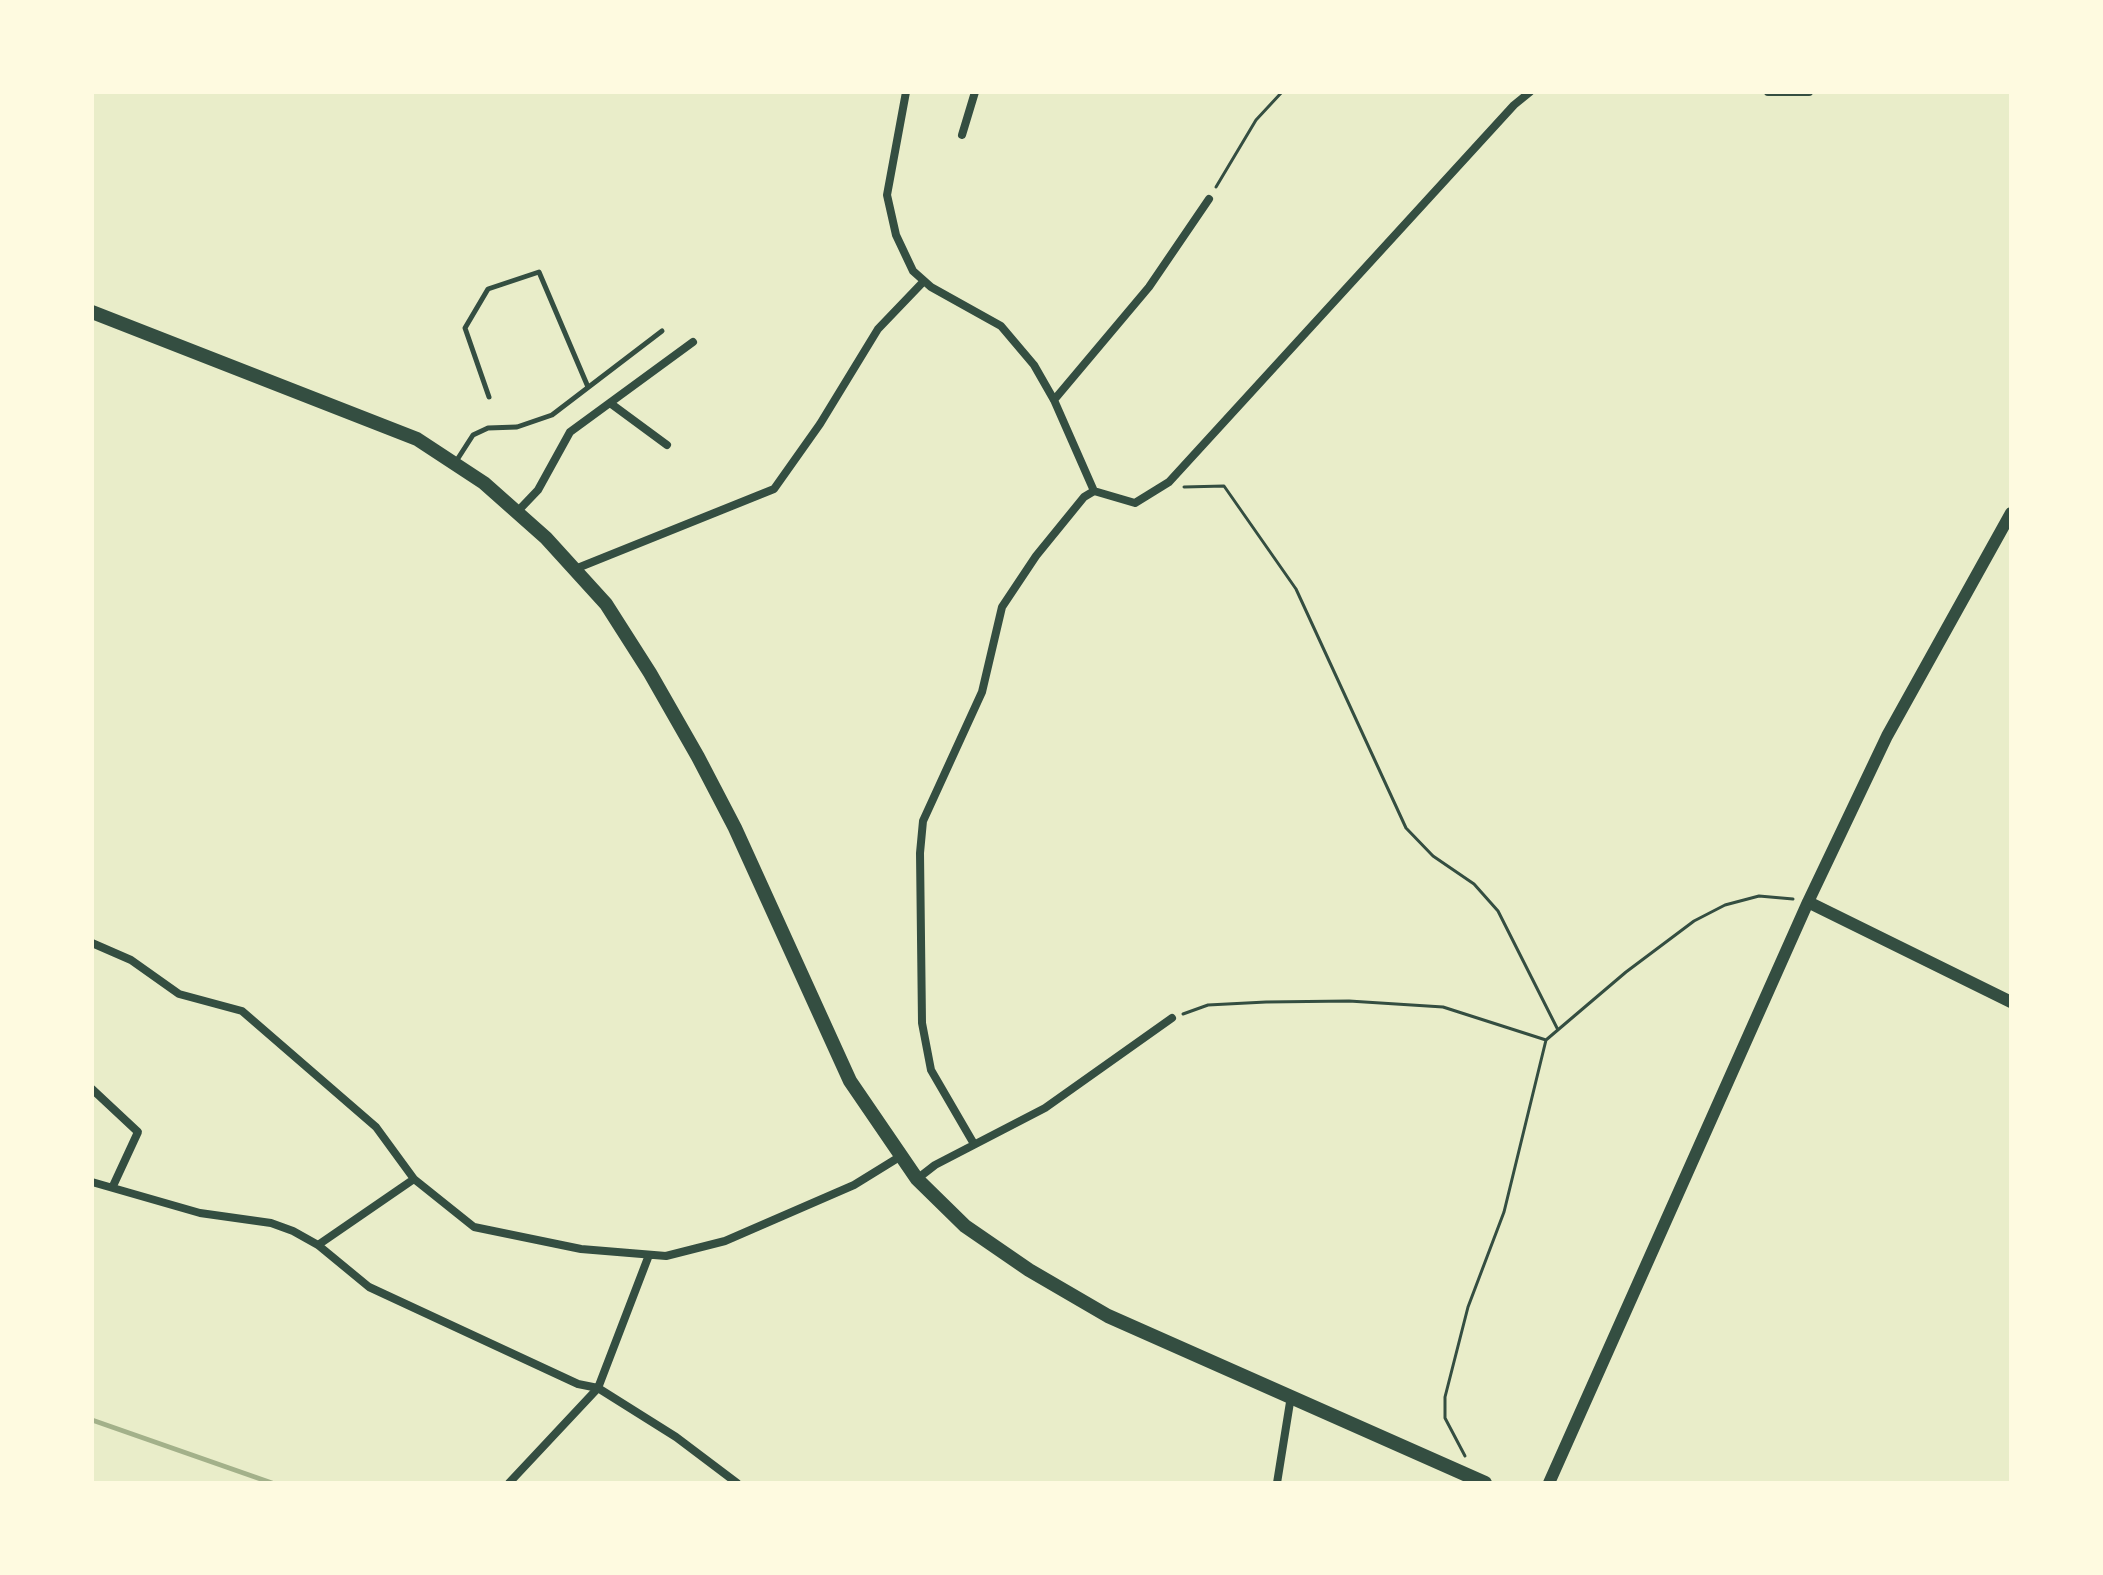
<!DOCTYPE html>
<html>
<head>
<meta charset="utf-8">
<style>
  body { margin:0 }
  #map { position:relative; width:2103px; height:1575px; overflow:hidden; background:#e9edc9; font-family:"Times New Roman",serif }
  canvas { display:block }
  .frame { position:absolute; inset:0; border:94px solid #fefae0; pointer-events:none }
</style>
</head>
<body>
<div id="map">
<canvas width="2103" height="1575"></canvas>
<div class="frame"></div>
</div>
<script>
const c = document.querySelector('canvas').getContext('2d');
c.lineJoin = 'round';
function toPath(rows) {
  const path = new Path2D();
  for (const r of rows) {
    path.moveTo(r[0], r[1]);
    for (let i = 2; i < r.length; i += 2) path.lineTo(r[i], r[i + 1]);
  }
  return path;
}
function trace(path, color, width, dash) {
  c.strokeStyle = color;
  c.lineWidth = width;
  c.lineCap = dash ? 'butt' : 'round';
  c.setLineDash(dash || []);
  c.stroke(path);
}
trace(toPath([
  [92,1420,272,1483]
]), '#a3b18a', 5);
trace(toPath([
  [1216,187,1256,120,1282,92],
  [1184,487,1224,486,1296,589,1406,828,1433,856,1474,884,1498,911,1557,1028],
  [1183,1014,1208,1005,1266,1002,1349,1001,1443,1007,1546,1040,1626,972,1694,921,1725,905,1759,896,1793,899],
  [1465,1456,1445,1418,1445,1397,1468,1307,1504,1212,1546,1040]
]), '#344e41', 3);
trace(toPath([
  [489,397,465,328,488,289,539,272,588,387],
  [455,463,473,435,488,428,517,427,552,415,662,331]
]), '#344e41', 5);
trace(toPath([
  [906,92,887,195,896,235,913,271,931,287,1001,326,1034,365,1054,400,1094,491,1135,503,1169,482,1514,105,1530,92],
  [1768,92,1809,92],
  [962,135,975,92],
  [1054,400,1149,287,1209,199],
  [610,403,667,445],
  [517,512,538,490,570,432,693,342],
  [575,569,774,489,820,424,878,329,924,281],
  [92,943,131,960,179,994,242,1011,376,1127,414,1179,474,1227,581,1249,666,1256,725,1241,854,1185,901,1156],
  [92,1089,138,1132,113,1186],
  [974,1144,931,1070,922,1023,920,853,923,821,982,692,1002,607,1036,556,1084,497,1094,491],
  [917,1179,935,1165,1045,1108,1172,1018],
  [92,1182,200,1213,271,1223,293,1231,318,1245,369,1287,578,1384,598,1388,676,1437,737,1483],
  [318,1245,414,1179],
  [509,1483,598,1388,649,1255],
  [1277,1483,1291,1396]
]), '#344e41', 8);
trace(toPath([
  [1808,902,2011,1002],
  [1549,1483,1808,902,1887,736,2011,513]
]), '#344e41', 12);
trace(toPath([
  [92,312,417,439,484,483,546,538,606,604,650,673,698,757,735,828,850,1081,917,1179,965,1226,1029,1270,1108,1316,1485,1483]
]), '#344e41', 14);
</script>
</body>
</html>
